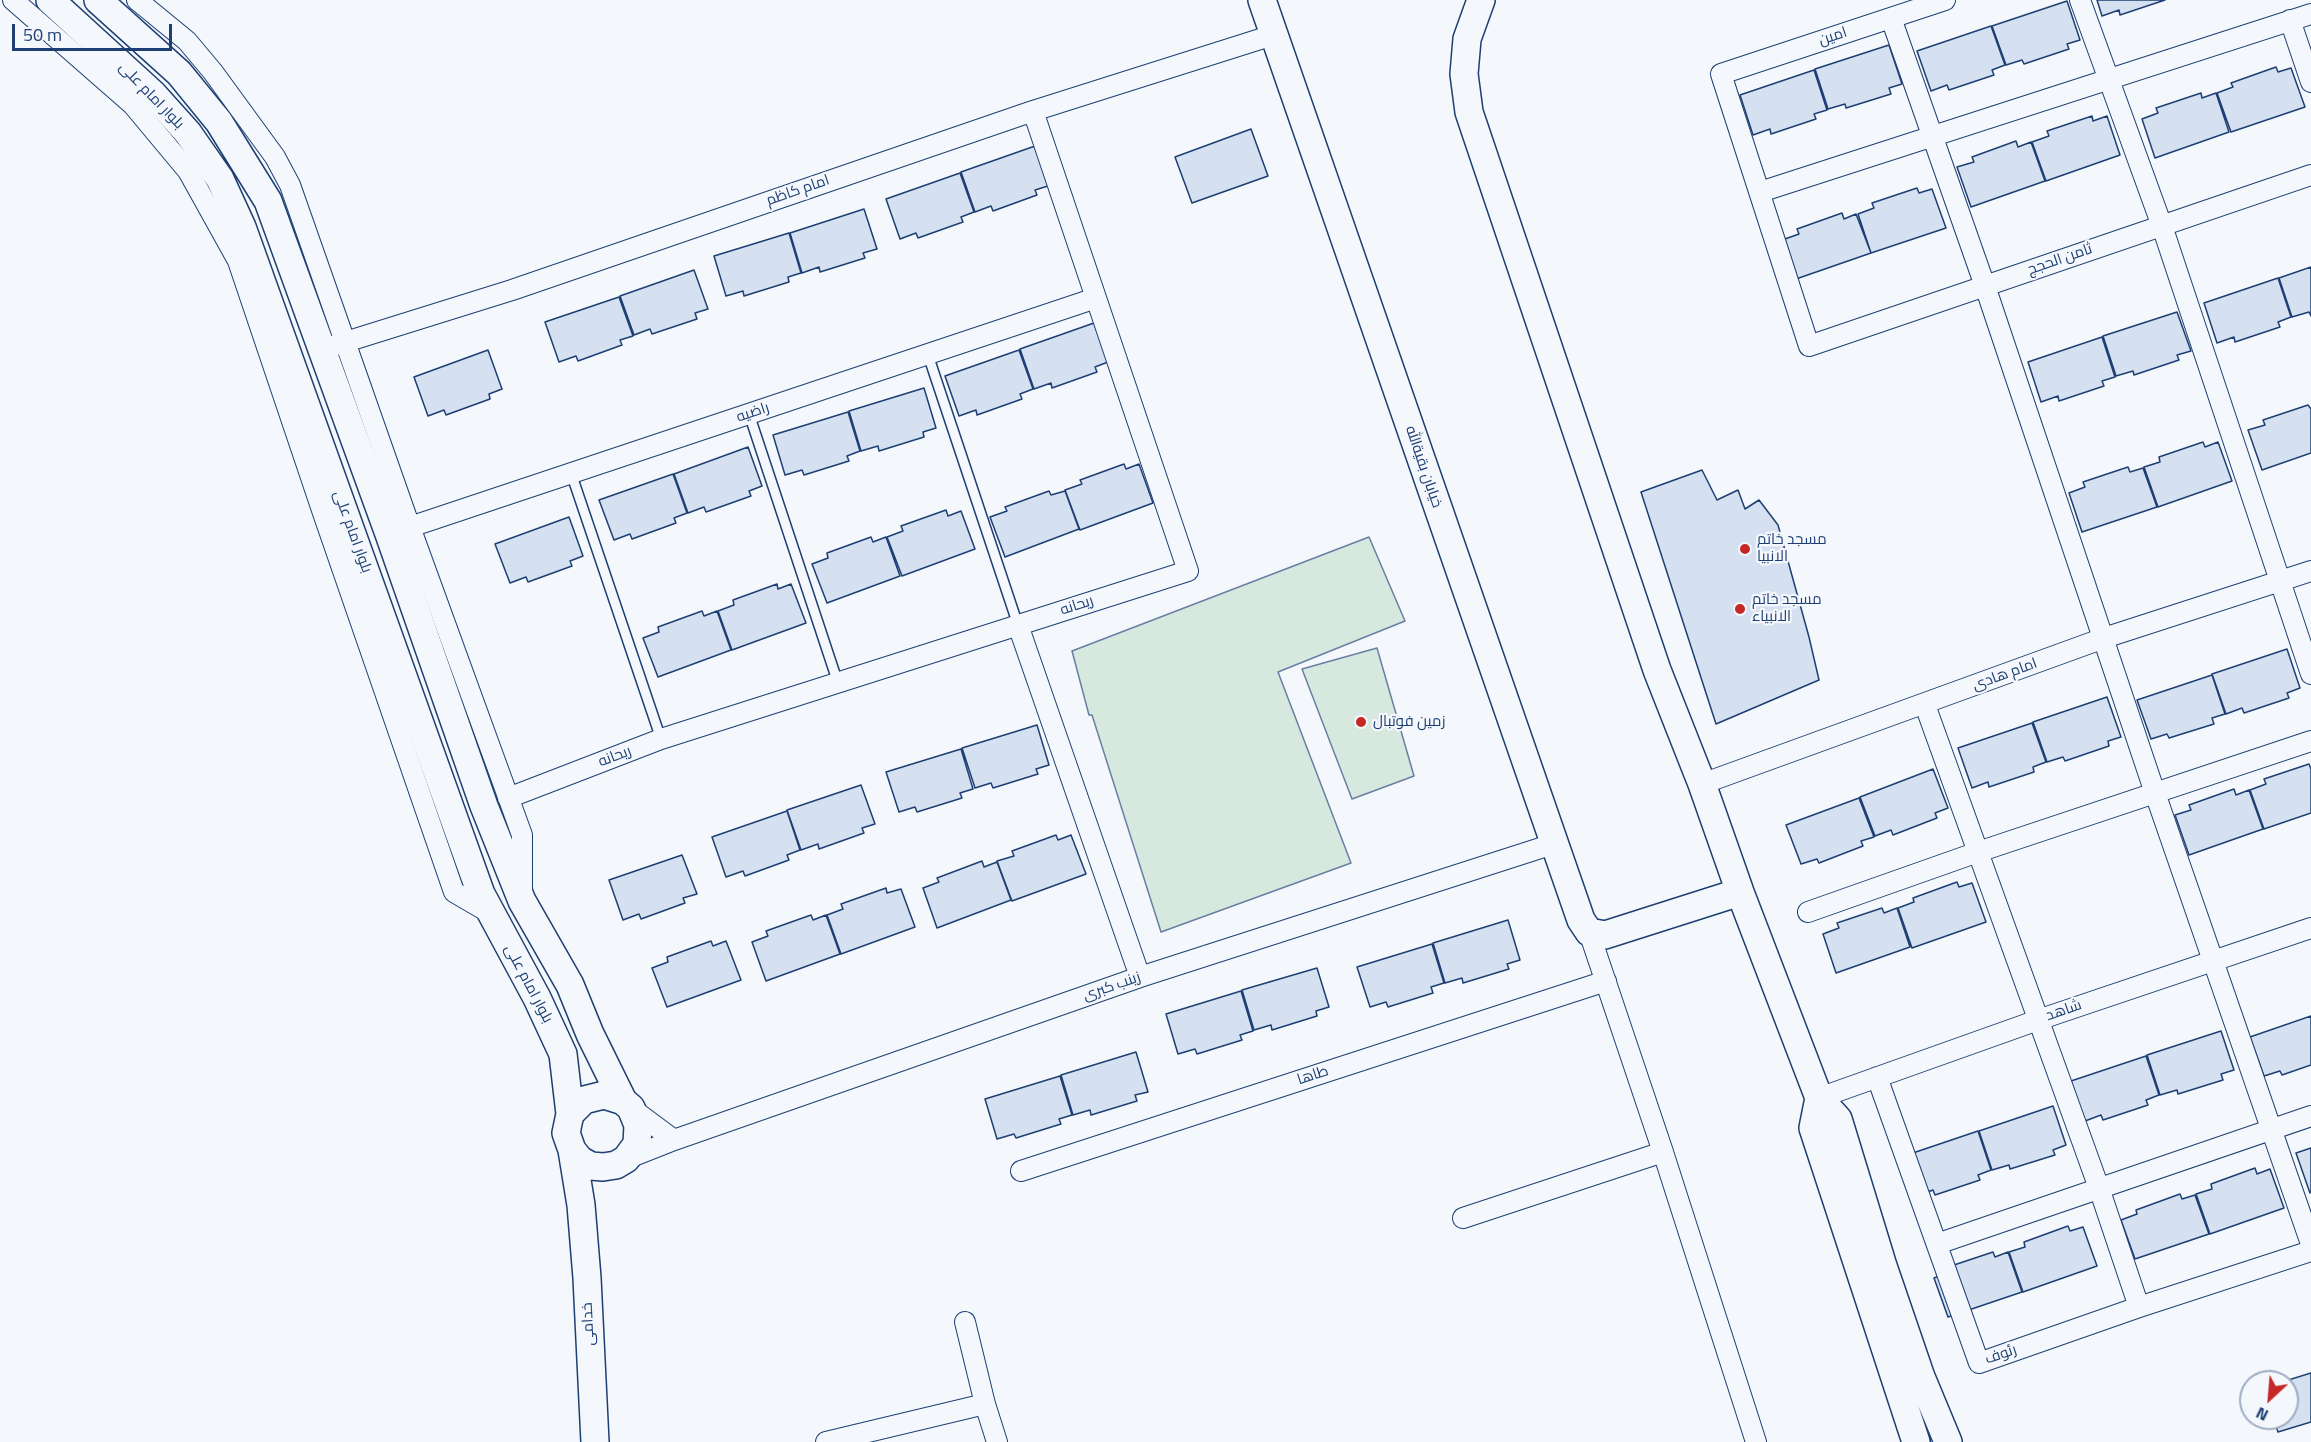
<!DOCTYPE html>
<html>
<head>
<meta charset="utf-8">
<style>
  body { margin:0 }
  #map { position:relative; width:2311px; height:1442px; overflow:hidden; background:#f4f7fb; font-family:"Titillium Web",sans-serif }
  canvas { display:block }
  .north { position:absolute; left:2239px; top:1370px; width:60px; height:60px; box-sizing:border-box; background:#f4f7fb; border:2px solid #9eadc5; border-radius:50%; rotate:206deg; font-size:16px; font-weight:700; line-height:24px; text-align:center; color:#1d3f73 }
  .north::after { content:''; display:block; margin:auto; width:21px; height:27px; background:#c62828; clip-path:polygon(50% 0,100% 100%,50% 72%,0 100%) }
  .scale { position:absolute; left:12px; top:24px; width:160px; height:27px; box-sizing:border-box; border:3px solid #1d3f73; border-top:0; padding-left:8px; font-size:18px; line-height:21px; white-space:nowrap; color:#1d3f73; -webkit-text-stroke:4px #f4f7fb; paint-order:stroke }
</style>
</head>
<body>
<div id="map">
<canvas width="2311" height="1442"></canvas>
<div class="north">N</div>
<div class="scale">50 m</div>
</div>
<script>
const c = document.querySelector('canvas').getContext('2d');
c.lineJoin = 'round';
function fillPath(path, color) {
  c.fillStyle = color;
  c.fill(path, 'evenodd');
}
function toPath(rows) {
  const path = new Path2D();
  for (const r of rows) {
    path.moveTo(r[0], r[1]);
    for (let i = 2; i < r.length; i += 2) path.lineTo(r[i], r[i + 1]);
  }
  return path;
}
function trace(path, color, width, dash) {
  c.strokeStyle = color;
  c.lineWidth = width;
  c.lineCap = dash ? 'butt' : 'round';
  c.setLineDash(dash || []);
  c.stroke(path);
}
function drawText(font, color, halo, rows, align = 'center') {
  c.font = font + ' "Titillium Web",Cairo,sans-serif';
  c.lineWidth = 4.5;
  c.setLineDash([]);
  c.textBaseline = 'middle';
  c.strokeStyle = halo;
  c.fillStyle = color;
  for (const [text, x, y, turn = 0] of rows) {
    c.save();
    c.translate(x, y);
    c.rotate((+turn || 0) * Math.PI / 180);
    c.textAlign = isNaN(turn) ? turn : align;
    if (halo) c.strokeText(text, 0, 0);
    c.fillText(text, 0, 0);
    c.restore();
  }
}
const green = toPath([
  [1369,537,1405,621,1278,672,1351,863,1161,932,1092,715,1089,715,1072,651,1369,537],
  [1377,648,1414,776,1352,799,1302,669,1377,648]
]);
fillPath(green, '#d7e8df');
trace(green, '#687fa3', 1.5);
const building = toPath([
  [2097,0,2165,0,2120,15,2119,10,2102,16,2097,0],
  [2067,1,2080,40,2067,44,2069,49,2024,64,2022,60,2006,65,1992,26,2067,1],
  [1991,26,2005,65,1992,70,1994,75,1949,90,1947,85,1931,91,1917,51,1991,26],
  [1889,45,1902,84,1889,88,1891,94,1846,108,1845,104,1828,109,1815,69,1889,45],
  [2276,67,2278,72,2291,68,2305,107,2231,132,2217,93,2233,87,2231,83,2276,67],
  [1814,70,1827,110,1814,114,1816,119,1771,134,1770,129,1753,135,1740,95,1814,70],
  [2201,93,2202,98,2216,93,2229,132,2155,158,2142,119,2158,113,2156,108,2201,93],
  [2092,116,2093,121,2107,116,2120,155,2046,181,2032,142,2049,136,2047,131,2092,116],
  [1251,129,1268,176,1192,203,1175,157,1251,129],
  [2016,141,2018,147,2031,142,2045,181,1971,207,1957,167,1974,162,1972,157,2016,141],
  [1035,146,1048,186,1035,190,1037,195,993,211,991,206,975,212,961,172,1035,146],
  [960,173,974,212,961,217,963,222,918,238,916,233,900,239,886,199,960,173],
  [1917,188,1919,193,1932,189,1946,228,1871,253,1858,214,1874,208,1872,203,1917,188],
  [864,209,877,249,863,253,865,258,820,272,819,267,802,273,790,233,864,209],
  [1842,213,1844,219,1856,214,1871,253,1796,279,1782,240,1799,234,1797,229,1842,213],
  [789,233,801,273,788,277,789,282,744,296,743,291,726,296,714,256,789,233],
  [2311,267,2311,316,2309,312,2292,317,2279,278,2311,267],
  [694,270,708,309,695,313,697,319,652,334,650,329,634,335,620,296,694,270],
  [2278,278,2291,317,2278,322,2280,327,2235,342,2234,337,2217,343,2204,303,2278,278],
  [619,297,633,336,620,340,622,345,578,361,576,356,559,362,545,322,619,297],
  [2177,312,2191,351,2177,355,2179,360,2134,375,2133,371,2116,376,2103,336,2177,312],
  [1094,323,1108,362,1095,367,1097,372,1052,388,1051,383,1034,389,1020,349,1094,323],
  [2102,337,2115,377,2102,381,2104,386,2059,401,2058,396,2041,402,2028,362,2102,337],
  [488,350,502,389,489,394,490,399,446,415,444,410,428,416,414,377,488,350],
  [1019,350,1033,389,1020,394,1022,399,977,415,976,410,959,416,945,376,1019,350],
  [924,388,936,428,923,432,924,437,879,451,878,446,861,451,849,411,924,388],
  [2308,405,2311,409,2311,453,2262,470,2248,430,2265,425,2263,420,2308,405],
  [848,412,860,451,847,456,849,461,804,475,802,470,785,475,773,435,848,412],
  [2203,442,2205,447,2218,442,2232,481,2158,507,2144,467,2160,462,2159,457,2203,442],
  [748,447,762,486,749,491,751,496,706,512,704,507,688,513,674,474,748,447],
  [1124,464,1126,469,1139,464,1153,503,1080,530,1065,490,1082,484,1080,480,1124,464],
  [2128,467,2130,472,2143,468,2157,507,2082,532,2069,493,2085,487,2083,482,2128,467],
  [1702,470,1717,500,1738,490,1745,509,1759,500,1778,525,1809,637,1819,680,1716,724,1641,492,1702,470],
  [673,474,687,513,674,518,676,523,632,539,630,534,614,540,599,500,673,474],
  [1049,491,1051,495,1065,491,1079,529,1005,557,990,517,1007,511,1005,507,1049,491],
  [946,510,948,516,961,511,975,549,902,576,887,537,903,531,901,526,946,510],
  [569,517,583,556,570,561,572,566,528,582,526,577,510,583,495,544,569,517],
  [871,537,873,542,886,537,900,576,827,603,812,564,828,558,827,553,871,537],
  [777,584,778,589,791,584,806,623,732,650,718,611,734,605,733,600,777,584],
  [702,611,704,616,717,611,731,650,658,677,643,638,659,632,658,627,702,611],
  [2287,649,2300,688,2287,693,2289,698,2244,713,2242,708,2226,714,2212,674,2287,649],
  [2212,675,2225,714,2212,718,2214,724,2169,738,2167,734,2151,739,2137,700,2212,675],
  [2107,697,2121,737,2108,741,2109,746,2065,761,2063,757,2047,762,2033,722,2107,697],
  [2032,723,2046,762,2033,767,2034,772,1989,787,1988,782,1972,788,1958,748,2032,723],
  [1037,725,1049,765,1036,769,1038,774,993,788,991,783,975,788,962,748,1037,725],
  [961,749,973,789,960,793,962,798,917,812,915,807,899,812,886,772,961,749],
  [2309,764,2311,769,2311,813,2264,829,2250,790,2266,784,2264,779,2309,764],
  [1933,769,1948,808,1935,813,1937,818,1893,835,1891,830,1875,836,1860,797,1933,769],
  [861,785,875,824,862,828,864,833,819,849,818,844,801,850,787,810,861,785],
  [2234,789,2236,795,2249,790,2263,829,2189,855,2175,815,2191,810,2189,805,2234,789],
  [1859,798,1874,837,1861,841,1863,846,1819,863,1817,859,1801,864,1786,825,1859,798],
  [787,811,800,850,787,855,789,860,745,876,743,871,726,877,712,837,787,811],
  [1056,835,1058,840,1071,835,1086,874,1012,901,997,861,1014,856,1012,851,1056,835],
  [682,855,697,894,683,898,685,903,641,919,639,914,623,920,609,880,682,855],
  [982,861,984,867,997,862,1011,900,937,928,923,888,939,882,937,878,982,861],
  [1957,882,1959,887,1972,883,1986,922,1912,948,1898,908,1914,902,1913,898,1957,882],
  [886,888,887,893,901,889,915,927,841,954,827,915,843,909,841,904,886,888],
  [1882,908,1884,913,1897,908,1910,947,1836,973,1823,934,1839,928,1837,923,1882,908],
  [811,915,813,920,826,915,840,954,766,981,752,942,768,936,766,931,811,915],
  [1508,920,1520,960,1507,964,1509,969,1463,983,1462,978,1445,983,1433,943,1508,920],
  [711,941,713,946,726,941,741,980,667,1007,652,968,668,962,667,957,711,941],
  [1432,944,1444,983,1431,987,1433,993,1388,1007,1386,1002,1370,1007,1357,967,1432,944],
  [1317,968,1329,1007,1316,1011,1317,1016,1272,1030,1271,1025,1254,1030,1242,990,1317,968],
  [1241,991,1253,1031,1240,1035,1242,1040,1197,1054,1195,1049,1178,1054,1166,1014,1241,991],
  [2311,1016,2311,1065,2282,1075,2280,1071,2264,1076,2250,1037,2311,1016],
  [2221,1031,2234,1070,2221,1074,2223,1080,2178,1094,2177,1090,2160,1095,2147,1055,2221,1031],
  [1136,1052,1148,1092,1135,1095,1137,1101,1091,1115,1090,1110,1073,1115,1061,1075,1136,1052],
  [2146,1056,2159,1095,2146,1100,2148,1105,2103,1120,2101,1115,2085,1121,2071,1081,2146,1056],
  [1060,1076,1072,1115,1059,1119,1061,1124,1016,1138,1014,1134,997,1139,985,1099,1060,1076],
  [2053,1106,2066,1145,2053,1150,2055,1155,2010,1169,2009,1165,1992,1170,1979,1131,2053,1106],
  [1978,1131,1991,1170,1978,1175,1980,1180,1935,1195,1933,1190,1917,1196,1904,1156,1978,1131],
  [2311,1148,2311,1192,2310,1193,2296,1153,2311,1148],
  [2255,1168,2257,1174,2270,1169,2284,1208,2210,1234,2196,1194,2212,1189,2211,1184,2255,1168],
  [2180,1194,2182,1199,2195,1195,2209,1234,2135,1259,2121,1220,2137,1214,2136,1210,2180,1194],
  [2068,1226,2070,1231,2083,1227,2097,1266,2023,1292,2009,1252,2025,1247,2024,1242,2068,1226],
  [1993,1252,1995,1257,2008,1252,2022,1292,1948,1317,1934,1278,1950,1272,1948,1267,1993,1252],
  [2311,1373,2311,1422,2278,1432,2273,1418,2287,1418,2287,1382,2282,1382,2311,1373]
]);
fillPath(building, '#d5e0f0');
trace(building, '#1d3f73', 1.5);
const lane = toPath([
  [928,355,1018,625],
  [749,414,838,683],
  [571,473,661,739]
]);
const street = toPath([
  [13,0,133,105,188,171,238,261,323,513,454,892,490,913],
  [137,0,187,41,213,72,275,157,290,185,410,527,522,835,522,892],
  [1945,0,1721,74,1809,346,2311,175],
  [2080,0,2162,226,2311,674],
  [1891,18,1985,286,2155,793,2311,1244],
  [2290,20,2311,82],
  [1760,192,2311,14],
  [323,349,512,290,1033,111,1273,35],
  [410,527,1096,298],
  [1018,625,1140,977],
  [1925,705,2099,1188,2139,1307],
  [1702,784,2104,638,2311,571],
  [508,798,661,739,1188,571,1033,111],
  [1808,912,1978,852,2311,741],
  [1877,1077,1979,1363,2139,1307,2311,1251],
  [1819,1098,2038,1020,2311,928],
  [631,1108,674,1140],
  [1663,1152,1756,1442],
  [626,1159,674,1140,1140,977,1553,844],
  [1021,1171,1606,981],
  [1463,1218,1663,1152,1589,932],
  [1937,1244,2311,1116],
  [965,1322,985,1404,997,1442],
  [826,1442,985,1404]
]);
const secondary = toPath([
  [50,0,153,94,188,133,220,179,242,227,481,894,537,998,563,1054,570,1114],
  [98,0,179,73,219,122,268,201,389,534,484,806,522,901,570,985,590,1034,623,1101],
  [1262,0,1581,920,1589,932,1605,935,1740,892],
  [1481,0,1467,39,1464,74,1469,112,1657,670,1702,784,1740,892,1819,1098,1838,1119,1882,1263,1921,1377,1948,1442],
  [1819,1098,1813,1128,1916,1442],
  [572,1150,580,1160,591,1166,603,1167,616,1165,626,1159,637,1144,638,1125,631,1108,623,1101,604,1095,584,1100,570,1114,566,1133,572,1150,581,1205,587,1278,595,1442]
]);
trace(lane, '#1d3f73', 12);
trace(street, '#1d3f73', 22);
trace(secondary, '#1d3f73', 30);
trace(lane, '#f4f7fb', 9);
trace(street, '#f4f7fb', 20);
trace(secondary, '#f4f7fb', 27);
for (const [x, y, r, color] of [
  [1745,549,6,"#c62828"],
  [1740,609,6,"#c62828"],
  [1361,722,6,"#c62828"]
]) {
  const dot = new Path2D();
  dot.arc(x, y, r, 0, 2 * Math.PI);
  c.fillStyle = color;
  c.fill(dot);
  trace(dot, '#f4f7fb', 2);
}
drawText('15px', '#1d3f73', '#f4f7fb', [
  ["امین",1833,37,-18],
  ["بلوار امام علی",151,96,46],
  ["امام کاظم",798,191,-19],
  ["ثامن الحجج",2060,260,-19],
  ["راضیه",753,413,-18],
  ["خیابان بقیةالله",1423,467,71],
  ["بلوار امام علی",352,532,70],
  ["ریحانه",1077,606,-18],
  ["امام هادی",2005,675,-20],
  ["ریحانه",615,757,-21],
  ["بلوار امام علی",528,984,62],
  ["زینب کبری",1112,987,-19],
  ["شاهد",2064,1011,-19],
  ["طاها",1313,1076,-18],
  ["خدامی",589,1324,-93],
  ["رئوف",2001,1355,-19]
]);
drawText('15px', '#1d3f73', '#f4f7fb', [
  ["مسجد خاتم",1757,540],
  ["الانبیا",1757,557],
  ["مسجد خاتم",1752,600],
  ["الانبیاء",1752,617],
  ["زمین فوتبال",1373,722]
], 'left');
</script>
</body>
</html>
